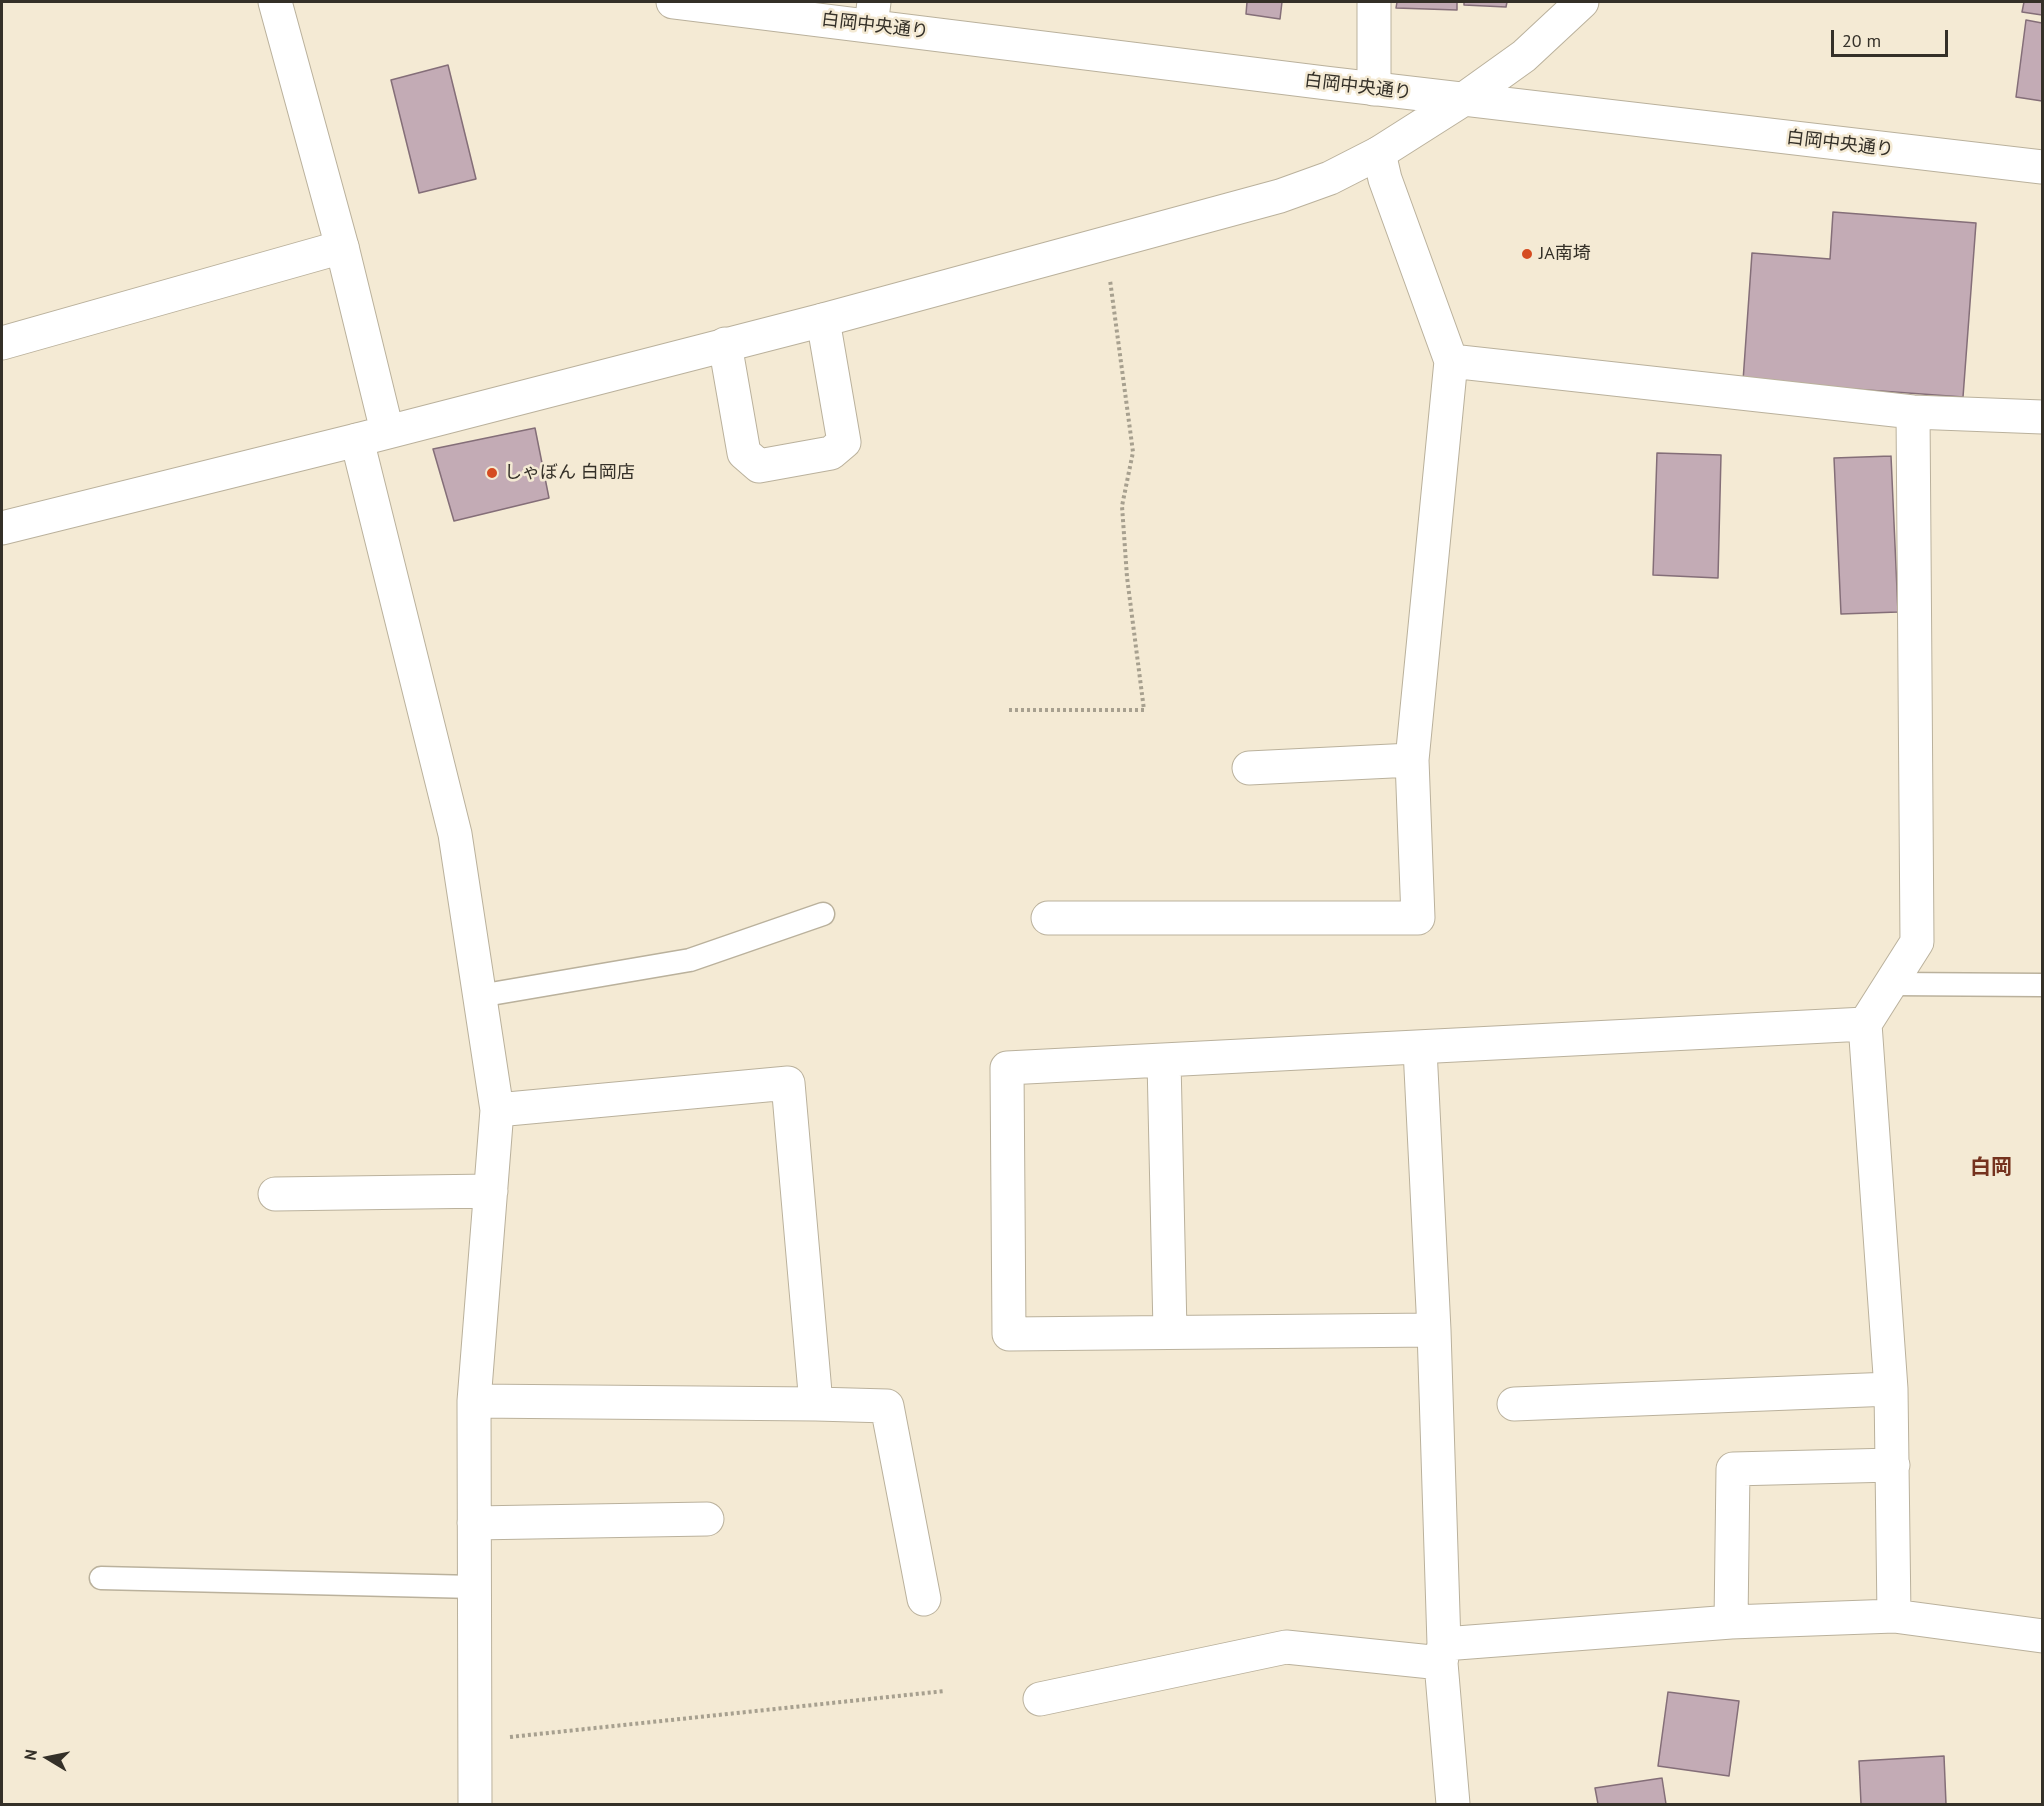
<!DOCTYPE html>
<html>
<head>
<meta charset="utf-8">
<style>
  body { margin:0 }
  #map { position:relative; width:2044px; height:1806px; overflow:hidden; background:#f4ead4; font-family:"PT Sans",sans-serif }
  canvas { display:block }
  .frame { position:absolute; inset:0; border:3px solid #343028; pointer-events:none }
  .north { position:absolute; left:18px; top:1728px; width:60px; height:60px; -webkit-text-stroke:4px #f4ead4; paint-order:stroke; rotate:280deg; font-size:16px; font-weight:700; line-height:24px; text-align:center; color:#343028 }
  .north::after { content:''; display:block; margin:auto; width:21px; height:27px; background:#343028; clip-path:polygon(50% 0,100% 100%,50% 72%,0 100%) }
  .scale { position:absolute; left:1831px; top:30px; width:117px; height:27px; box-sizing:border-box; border:3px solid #343028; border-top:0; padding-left:8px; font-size:18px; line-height:21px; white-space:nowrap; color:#343028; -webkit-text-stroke:4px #f4ead4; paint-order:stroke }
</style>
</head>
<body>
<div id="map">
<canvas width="2044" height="1806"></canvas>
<div class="frame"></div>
<div class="north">N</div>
<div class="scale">20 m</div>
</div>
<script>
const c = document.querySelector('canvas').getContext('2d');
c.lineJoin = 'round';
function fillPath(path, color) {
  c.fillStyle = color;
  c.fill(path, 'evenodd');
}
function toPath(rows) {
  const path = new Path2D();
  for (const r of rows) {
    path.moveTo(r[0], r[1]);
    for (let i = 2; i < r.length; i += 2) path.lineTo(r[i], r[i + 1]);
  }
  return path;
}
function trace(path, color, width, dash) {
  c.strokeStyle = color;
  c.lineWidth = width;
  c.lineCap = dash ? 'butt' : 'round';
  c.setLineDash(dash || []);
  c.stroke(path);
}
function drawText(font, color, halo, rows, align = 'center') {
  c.font = font + ' "PT Sans","Noto Sans JP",sans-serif';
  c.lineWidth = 5;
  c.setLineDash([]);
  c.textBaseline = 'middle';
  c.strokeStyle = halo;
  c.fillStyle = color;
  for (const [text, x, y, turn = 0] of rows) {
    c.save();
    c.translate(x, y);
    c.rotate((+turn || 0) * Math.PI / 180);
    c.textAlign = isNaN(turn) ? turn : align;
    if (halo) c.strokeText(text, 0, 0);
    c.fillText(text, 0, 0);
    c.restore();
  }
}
const building = toPath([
  [1247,2,1282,2,1280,19,1246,14,1247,2],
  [1397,2,1457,2,1457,10,1396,8,1397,2],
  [1464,2,1507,2,1506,7,1464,5,1464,2],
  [2024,2,2042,2,2042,15,2022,12,2024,2],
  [2026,20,2042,23,2042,101,2016,97,2026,20],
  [448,65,476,179,419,193,391,80,448,65],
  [1833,212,1976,223,1963,397,1743,381,1752,253,1830,259,1833,212],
  [535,428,549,498,454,521,433,449,535,428],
  [1657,453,1721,455,1718,578,1653,575,1657,453],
  [1891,456,1898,612,1841,614,1834,458,1891,456],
  [1668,1692,1739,1701,1729,1776,1658,1766,1668,1692],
  [1944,1756,1946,1804,1861,1804,1859,1761,1944,1756],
  [1662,1778,1666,1804,1598,1804,1595,1788,1662,1778]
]);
fillPath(building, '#c3abb5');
trace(building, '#846e78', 1.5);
const lane = toPath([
  [1891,984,2042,985],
  [479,996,690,960,823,914],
  [101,1578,474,1587]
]);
const street = toPath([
  [871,26,874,2],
  [1374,89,1374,2],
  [1379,153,1385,179,1451,361,1913,412,2042,417],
  [2,343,342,247],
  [725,344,744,453,759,466,831,453,844,442,823,320],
  [357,440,455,834,497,1110,474,1401,475,1804],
  [1249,768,1412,760],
  [1048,918,1418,918,1412,760,1451,361],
  [1420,1049,1434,1330,1444,1644],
  [1164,1061,1170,1331],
  [275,1194,491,1191],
  [1434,1330,1009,1334,1007,1068,1865,1024],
  [474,1401,816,1404,788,1083,497,1110],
  [816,1404,887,1406,924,1599],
  [1514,1404,1891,1389],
  [474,1523,707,1519],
  [1894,1616,1891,1389,1865,1024,1917,942,1913,412],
  [1731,1622,1733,1469,1893,1465],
  [1040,1699,1286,1647,1441,1663],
  [1453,1804,1441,1663,1444,1644,1731,1622,1894,1616,2042,1636]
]);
const secondary = toPath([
  [275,2,342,247,387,431],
  [673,2,1326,83,2042,167],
  [2,528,357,440,823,320,1280,196,1330,178,1379,153,1464,99,1524,56,1582,2]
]);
trace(lane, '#bab19c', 25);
trace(street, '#bab19c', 35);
trace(secondary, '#bab19c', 35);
trace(toPath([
  [1009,710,1144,710,1127,577,1122,506,1133,452,1110,280],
  [510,1737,945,1691]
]), '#a7a08f', 4, [3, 3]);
trace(lane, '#fff', 22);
trace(street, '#fff', 33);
trace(secondary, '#fff', 33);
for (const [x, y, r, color] of [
  [1527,254,6,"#d54c21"],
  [492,473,6,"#d54c21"]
]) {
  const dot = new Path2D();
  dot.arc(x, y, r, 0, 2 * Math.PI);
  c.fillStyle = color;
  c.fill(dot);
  trace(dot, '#f4ead4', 2);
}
drawText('18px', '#343028', '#f4ead4', [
  ["白岡中央通り",875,26,7],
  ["白岡中央通り",1358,87,7],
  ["白岡中央通り",1840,144,7]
]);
drawText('18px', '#343028', '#f4ead4', [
  ["JA南埼",1539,254],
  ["しゃぼん 白岡店",504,473]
], 'left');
drawText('bold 21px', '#75321e', '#f4ead4', [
  ["白岡",1991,1168]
]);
</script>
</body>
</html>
